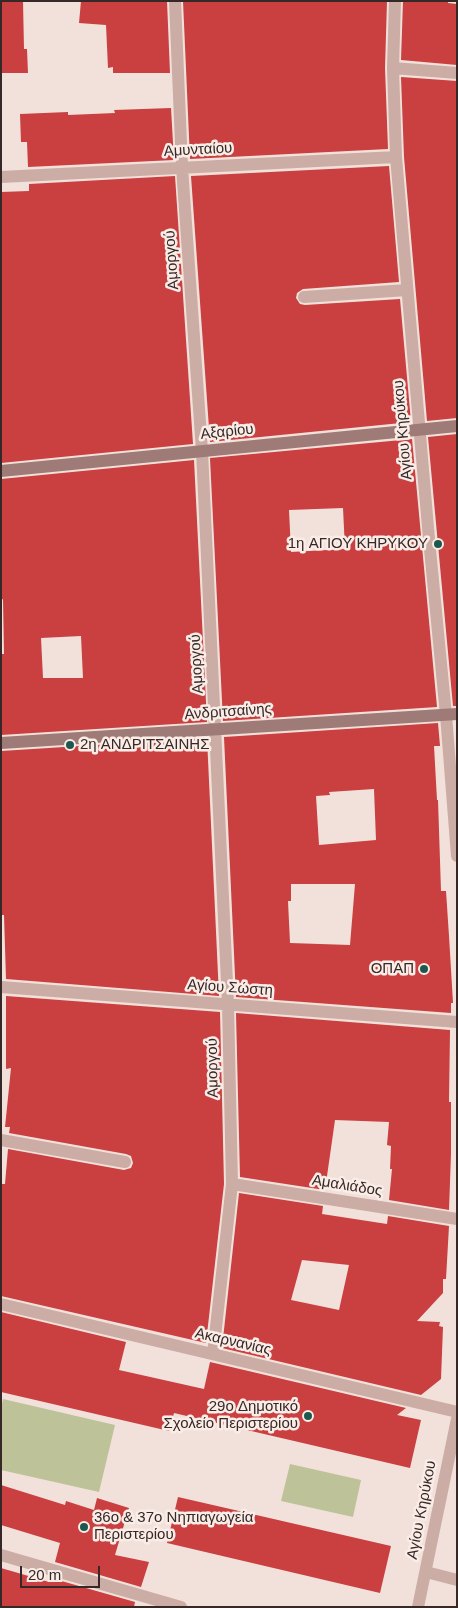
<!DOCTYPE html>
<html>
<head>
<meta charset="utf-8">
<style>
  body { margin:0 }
  #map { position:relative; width:458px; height:1608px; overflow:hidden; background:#f2e1da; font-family:Arial,sans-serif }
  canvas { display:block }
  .frame { position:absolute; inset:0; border:2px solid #362827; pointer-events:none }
  .scale { position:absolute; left:20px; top:1566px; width:80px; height:22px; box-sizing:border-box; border:2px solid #362827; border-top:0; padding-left:6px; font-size:15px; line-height:18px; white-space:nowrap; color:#362827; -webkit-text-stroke:4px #faece6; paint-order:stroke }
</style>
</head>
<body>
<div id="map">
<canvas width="458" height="1608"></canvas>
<div class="frame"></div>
<div class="scale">20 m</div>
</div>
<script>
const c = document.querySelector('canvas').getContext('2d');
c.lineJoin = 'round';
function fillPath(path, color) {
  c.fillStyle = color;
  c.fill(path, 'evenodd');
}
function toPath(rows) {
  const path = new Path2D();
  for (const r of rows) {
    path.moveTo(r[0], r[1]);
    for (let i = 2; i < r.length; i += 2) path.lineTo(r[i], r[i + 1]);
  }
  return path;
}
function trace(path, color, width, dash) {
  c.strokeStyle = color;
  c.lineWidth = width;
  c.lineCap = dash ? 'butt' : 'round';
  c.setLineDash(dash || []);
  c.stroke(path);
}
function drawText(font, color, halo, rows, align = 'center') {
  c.font = font + ' Arial,sans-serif';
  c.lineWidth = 5;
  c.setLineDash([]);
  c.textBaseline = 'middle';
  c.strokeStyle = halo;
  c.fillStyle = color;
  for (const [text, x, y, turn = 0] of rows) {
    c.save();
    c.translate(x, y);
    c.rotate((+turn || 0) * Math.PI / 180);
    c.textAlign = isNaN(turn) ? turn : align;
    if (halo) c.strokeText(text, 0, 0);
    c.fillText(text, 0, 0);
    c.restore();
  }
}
fillPath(toPath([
  [3,1399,115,1425,99,1492,1,1470,1,1408],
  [290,1464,361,1480,353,1517,281,1501]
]), '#bec299');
fillPath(toPath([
  [1,1,23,1,24,49,27,49,28,73,1,73],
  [81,1,167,1,170,73,113,73,113,67,108,68,106,25,79,23],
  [183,1,387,1,385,68,388,149,190,159],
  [403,1,448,1,448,3,457,4,457,65,401,60],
  [401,77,457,81,457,418,427,421,404,157],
  [171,108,174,160,28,167,27,142,21,142,20,114,68,112,68,115,115,113,114,110],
  [389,166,399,282,303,289,297,293,296,298,300,304,305,305,400,299,411,422,210,442,191,176],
  [175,176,193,444,1,463,1,192,29,191,29,184],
  [457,434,457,706,453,706,428,437],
  [412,439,437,707,223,721,210,458],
  [343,508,345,549,291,552,289,510],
  [194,460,207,722,1,735,1,654,4,654,3,599,1,600,1,479],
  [81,636,83,678,43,678,41,638],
  [438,723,440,746,434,746,437,800,438,800,441,891,446,891,449,936,453,1003,451,1003,451,1013,236,997,224,737],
  [374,789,376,840,319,845,316,796,330,795,329,792],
  [291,884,355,884,350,945,290,943,288,901,291,901],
  [207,738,219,996,6,979,4,915,1,915,1,751],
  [6,996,220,1012,224,1184,206,1343,1,1296,1,1184,5,1184,8,1149,124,1170,131,1168,133,1163,131,1156,126,1154,9,1133,10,1127,5,1127,11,1068,6,1069],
  [236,1013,450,1030,449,1102,451,1102,451,1154,449,1210,389,1200,392,1169,390,1169,391,1146,387,1145,389,1122,335,1120,325,1190,240,1177],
  [239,1193,323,1206,322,1214,387,1224,388,1216,449,1226,446,1279,443,1279,443,1293,417,1321,440,1322,439,1326,443,1327,441,1379,421,1395,222,1348],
  [302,1260,349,1265,339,1310,291,1300],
  [1,1312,126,1342,119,1370,204,1389,210,1362,406,1408,397,1415,421,1420,410,1468,174,1413,169,1431,1,1392],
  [1,1485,65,1505,66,1501,94,1510,97,1498,129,1508,115,1555,149,1562,141,1587,55,1562,60,1543,1,1525],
  [178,1497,391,1546,380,1593,167,1543],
  [1,1568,49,1582,51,1578,135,1602,134,1607,1,1607]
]), '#ca3f40');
trace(toPath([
  [304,297,407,290]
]), '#cbada5', 12);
trace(toPath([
  [175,1,182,167,202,451,228,1004,232,1184,213,1354],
  [395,1,393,68,396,157,429,539,446,715,457,856],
  [393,68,457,73],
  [1,177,396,157],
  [1,987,457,1022],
  [1,1140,125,1162],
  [232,1184,457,1219],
  [1,1304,457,1412],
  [1,1555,181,1607],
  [426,1572,457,1580],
  [418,1607,457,1419]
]), '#cbada5', 12);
trace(toPath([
  [1,471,457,426],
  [1,743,457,714]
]), '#9e7b76', 12);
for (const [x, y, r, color] of [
  [438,544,5,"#1b594e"],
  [70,745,5,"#1b594e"],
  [424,969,5,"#1b594e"],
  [308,1416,5,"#1b594e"],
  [84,1527,5,"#1b594e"]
]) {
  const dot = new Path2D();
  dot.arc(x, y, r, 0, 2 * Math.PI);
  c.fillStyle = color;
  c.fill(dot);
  trace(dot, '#faece6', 2);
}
drawText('15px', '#362827', '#faece6', [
  ["Αμυνταίου",198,150,-3],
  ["Αμοργού",172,260,-94],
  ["Αγίου Κηρύκου",403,430,-95],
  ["Αξαρίου",227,432,-6],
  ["Αμοργού",197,664,-93],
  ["Ανδριτσαίνης",228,712,-4],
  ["Αγίου Σώστη",230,988,4],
  ["Αμοργού",213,1068,-91],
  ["Αμαλιάδος",347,1186,9],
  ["Ακαρνανίας",233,1342,13],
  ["Αγίου Κηρύκου",422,1510,-79]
]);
drawText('15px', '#362827', '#faece6', [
  ["1η ΑΓΙΟΥ ΚΗΡΥΚΟΥ",428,544],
  ["2η ΑΝΔΡΙΤΣΑΙΝΗΣ",80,745,"left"],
  ["ΟΠΑΠ",414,969],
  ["29o Δημοτικό",298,1407],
  ["Σχολείο Περιστερίου",298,1424],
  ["36ο & 37ο Νηπιαγωγεία",94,1518,"left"],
  ["Περιστερίου",94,1535,"left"]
], 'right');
</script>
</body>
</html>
